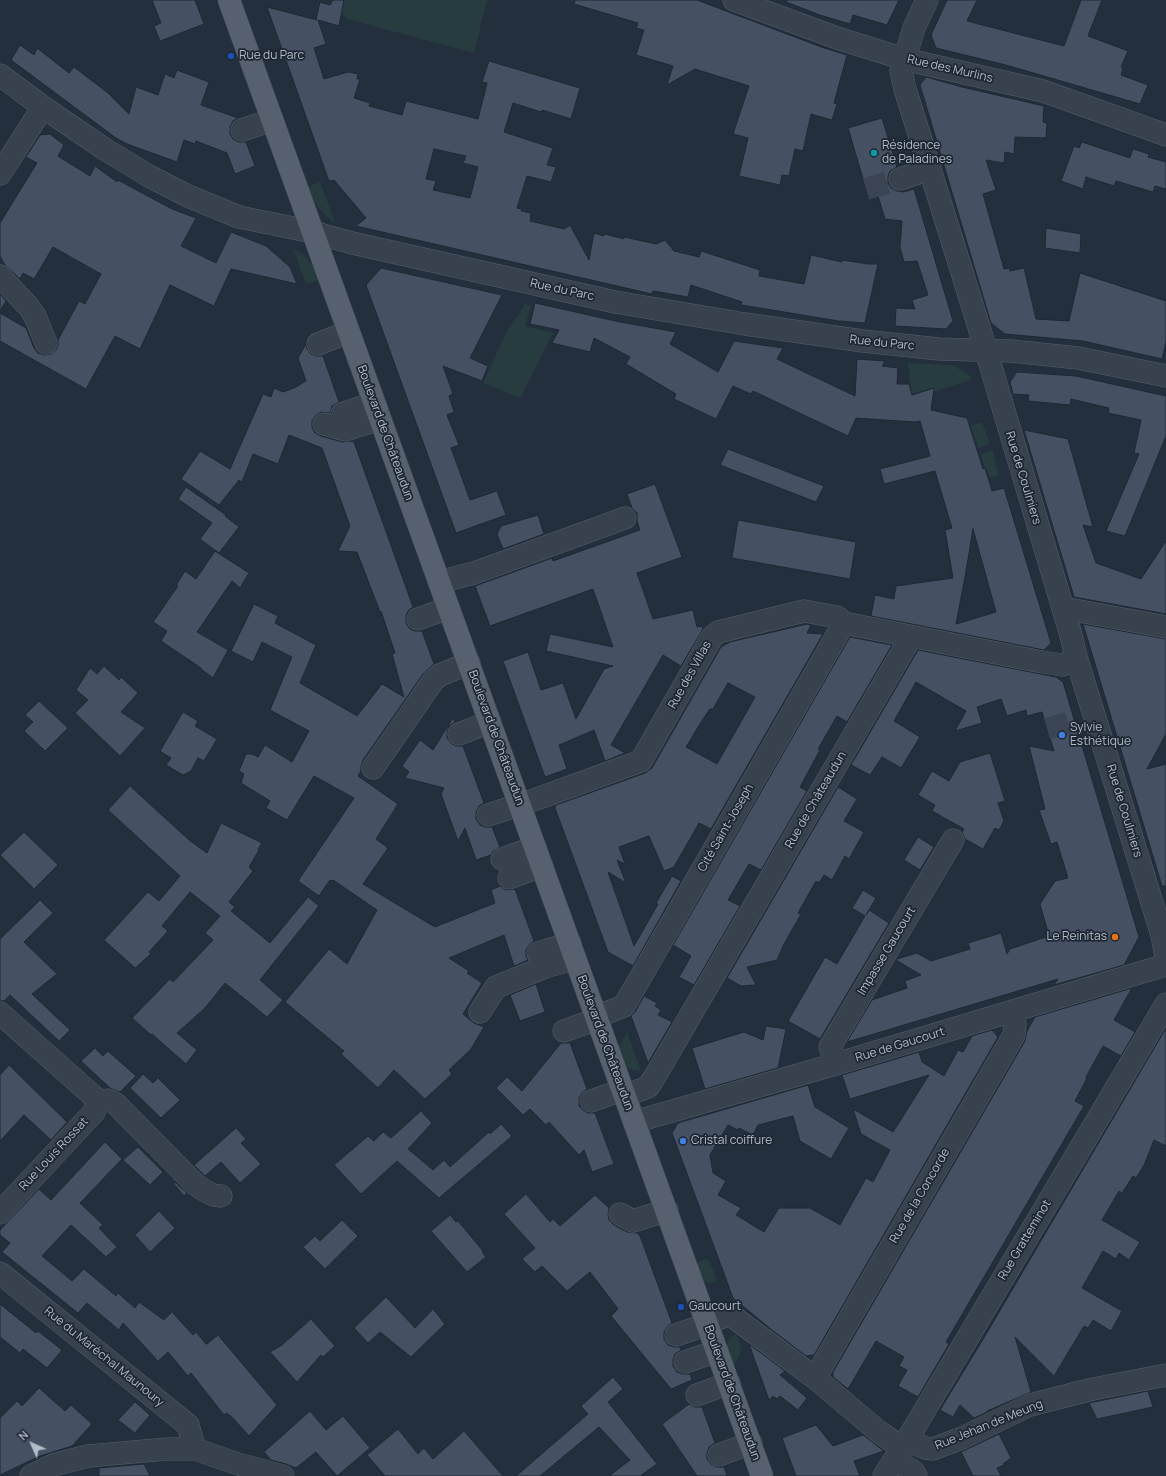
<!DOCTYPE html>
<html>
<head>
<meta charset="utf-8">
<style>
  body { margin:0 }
  #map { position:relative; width:1166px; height:1476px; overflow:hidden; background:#242f3e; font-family:Manrope,sans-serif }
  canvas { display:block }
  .north { position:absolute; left:12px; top:1424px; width:40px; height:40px; -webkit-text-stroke:3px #1d2633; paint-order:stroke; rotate:315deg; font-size:11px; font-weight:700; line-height:16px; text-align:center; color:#b4bcc9 }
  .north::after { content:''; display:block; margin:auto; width:14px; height:18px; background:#b4bcc9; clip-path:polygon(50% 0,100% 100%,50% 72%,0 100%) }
</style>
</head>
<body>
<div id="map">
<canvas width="1166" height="1476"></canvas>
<div class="north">N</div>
</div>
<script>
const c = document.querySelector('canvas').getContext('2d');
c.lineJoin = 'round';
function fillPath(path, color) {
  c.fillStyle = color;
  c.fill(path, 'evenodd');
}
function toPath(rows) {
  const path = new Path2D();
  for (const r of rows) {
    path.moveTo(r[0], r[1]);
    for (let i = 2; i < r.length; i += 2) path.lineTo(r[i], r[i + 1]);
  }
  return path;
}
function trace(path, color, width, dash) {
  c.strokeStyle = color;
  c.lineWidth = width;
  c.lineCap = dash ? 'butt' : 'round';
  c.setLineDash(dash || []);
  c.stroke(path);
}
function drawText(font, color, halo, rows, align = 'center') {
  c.font = font + ' Manrope,sans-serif';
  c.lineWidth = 3.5;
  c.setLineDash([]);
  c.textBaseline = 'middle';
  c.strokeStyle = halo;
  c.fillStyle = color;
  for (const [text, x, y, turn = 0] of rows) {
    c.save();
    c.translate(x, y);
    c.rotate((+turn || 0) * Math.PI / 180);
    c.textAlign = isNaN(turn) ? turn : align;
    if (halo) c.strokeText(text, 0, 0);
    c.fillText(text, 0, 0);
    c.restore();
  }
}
fillPath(toPath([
  [331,0,487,0,474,53,347,19],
  [320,182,336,224,327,217,317,206,311,195,307,187],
  [293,248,304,255,314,267,319,280,306,284],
  [525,304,531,306,525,326,553,333,520,398,483,383,506,333],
  [908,363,953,365,970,376,971,380,934,392,932,388,912,394,910,384],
  [982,422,990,444,978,448,971,426],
  [993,451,999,476,990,477,986,468,984,466,981,454],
  [627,1032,641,1071,631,1070,625,1066,618,1048],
  [708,1258,717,1280,708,1284,702,1279,696,1263],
  [736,1334,742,1349,734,1366,727,1345,731,1337]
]), '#263c3f');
const building = toPath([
  [152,0,195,0,204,24,160,41,154,26,161,23,152,0],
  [333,0,344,0,339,26,318,20,326,44,314,48,324,79,348,72,358,74,357,79,360,79,354,98,370,103,369,106,402,115,406,101,478,119,487,83,482,82,489,61,580,88,571,119,542,110,541,112,513,103,504,132,553,148,547,165,556,167,551,182,527,176,517,208,522,209,521,211,531,213,530,221,564,229,570,225,589,260,594,233,604,236,605,234,624,239,624,237,656,244,665,240,674,251,699,257,701,251,760,270,759,276,804,284,811,255,842,262,842,260,868,264,878,264,865,323,839,321,741,305,742,302,691,285,688,297,653,291,652,294,356,226,366,218,334,180,329,181,267,7,317,20,316,19,320,2,330,5,333,0],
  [434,149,466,156,463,163,478,167,470,198,433,190,436,181,426,179,434,149],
  [575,0,697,0,824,48,847,55,834,103,837,104,832,120,811,114,803,151,795,149,789,176,782,175,780,185,739,176,748,138,733,134,749,86,695,69,667,85,673,66,636,55,644,30,636,28,638,23,574,4,575,0],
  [787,0,899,0,887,25,853,15,850,24,820,15,786,2,787,0],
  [947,0,977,0,967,21,1064,46,1081,0,1102,0,1088,36,1128,51,1121,67,1123,68,1121,75,1148,85,1140,104,1006,65,936,48,931,35,947,0],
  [20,45,34,55,37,48,69,73,74,67,108,93,129,114,136,87,158,95,165,74,174,78,177,70,209,82,201,105,238,118,233,121,230,127,230,134,233,139,239,142,246,142,255,166,235,174,227,153,196,141,195,144,184,140,177,162,127,144,116,138,11,60,20,45],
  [926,77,962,87,1044,106,1043,122,1047,123,1046,138,1015,137,1014,154,1005,152,1004,163,986,160,996,190,983,194,1004,269,1009,268,1010,271,1024,268,1036,319,1069,321,1080,273,1166,301,1166,341,1162,359,1083,341,1005,334,991,323,920,85,926,77],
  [882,118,897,167,890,171,888,176,888,183,891,188,897,191,904,192,914,189,953,321,946,329,895,326,896,308,915,309,912,300,928,295,917,261,904,262,900,247,902,221,885,219,876,189,867,192,848,128,882,118],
  [50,134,64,145,58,156,90,176,95,166,117,182,118,180,172,209,196,218,181,246,216,263,231,232,266,246,290,267,297,284,231,269,214,306,170,285,140,349,115,336,86,389,0,341,0,313,26,328,34,348,38,353,45,355,51,354,56,350,58,345,58,340,79,301,85,304,101,274,53,247,34,279,23,273,20,279,5,265,0,256,0,223,37,163,26,157,40,135,50,134],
  [1082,142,1130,158,1133,149,1149,154,1148,157,1166,162,1166,189,1155,186,1153,192,1116,181,1114,186,1086,177,1083,189,1061,181,1074,146,1079,148,1082,142],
  [1046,228,1081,234,1080,253,1045,248,1046,228],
  [381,268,502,295,470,358,488,366,482,381,443,366,453,394,449,396,454,412,447,415,459,445,451,448,470,500,497,491,506,515,456,533,366,285,381,268],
  [0,294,6,301,0,311,0,294],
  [535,303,620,322,676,332,670,344,718,372,734,341,783,348,777,359,855,396,857,359,885,361,882,366,898,368,897,384,909,384,912,395,934,388,931,410,967,418,983,469,985,468,992,491,1004,488,1051,643,1044,650,871,616,875,595,894,599,896,586,953,578,945,530,952,528,935,471,884,484,880,469,930,456,920,421,915,422,856,418,848,436,753,391,751,394,733,386,716,419,674,399,676,394,626,364,630,357,594,338,590,352,552,343,559,330,530,324,535,303],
  [973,529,996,612,956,624,965,577,973,529],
  [306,344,307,349,311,354,317,356,323,356,339,402,332,406,330,413,321,412,316,415,312,421,312,427,315,433,321,436,342,442,351,441,354,442,413,607,408,611,406,616,406,623,410,629,415,631,422,631,434,664,423,674,363,760,361,767,361,771,358,776,398,804,376,839,388,848,363,884,435,927,495,903,491,890,500,886,506,890,515,889,534,941,529,945,526,950,526,956,528,960,514,966,504,935,449,958,469,971,467,973,482,983,463,1014,474,1023,484,1027,471,1049,449,1070,452,1074,425,1099,394,1070,378,1088,341,1054,344,1051,285,1002,329,949,347,964,377,910,333,880,332,881,330,880,319,896,298,881,354,798,314,776,287,820,266,808,270,801,241,783,244,774,239,771,246,754,252,754,258,757,265,745,292,762,309,731,270,710,292,657,262,642,253,662,231,651,254,604,278,616,275,623,316,645,300,683,357,716,382,684,404,697,392,654,395,653,381,611,380,612,357,552,338,551,350,526,322,448,289,435,278,464,253,454,242,482,239,480,219,505,181,479,200,451,230,469,263,394,271,397,274,388,283,392,294,388,306,381,298,358,306,344],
  [1017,372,1076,376,1166,396,1166,436,1125,536,1106,531,1139,454,1134,453,1141,420,1108,413,1109,408,1071,399,1070,405,1028,401,1029,395,1013,394,1010,382,1017,372],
  [1024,430,1068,439,1093,527,1083,525,1096,563,1141,579,1166,541,1166,614,1074,597,1024,430],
  [728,449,824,486,816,502,720,465,728,449],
  [655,484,682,557,637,573,653,619,693,610,697,627,702,626,703,629,681,666,663,655,611,745,625,753,605,761,594,730,559,745,567,769,545,777,503,661,528,652,541,690,563,683,576,719,604,669,613,666,546,651,550,634,613,647,593,589,490,626,475,586,552,558,553,561,640,530,637,521,637,513,632,508,627,494,655,484],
  [186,487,226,515,225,516,239,527,219,553,200,539,212,523,178,499,186,487],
  [538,515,544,534,503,549,497,534,501,526,538,515],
  [738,520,856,542,850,579,732,558,738,520],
  [215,551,249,573,240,588,232,581,197,632,228,650,213,678,201,669,201,668,161,641,167,631,153,622,178,586,176,585,185,571,196,579,215,551],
  [807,624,811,625,807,633,823,634,711,829,699,823,674,867,664,871,649,836,619,847,625,864,617,860,626,883,608,872,634,946,658,904,656,903,672,876,681,881,633,966,608,952,555,808,556,805,645,773,652,768,721,647,730,642,807,624],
  [728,683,755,697,717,764,686,747,703,719,710,709,713,709,728,683],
  [1083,624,1166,639,1166,734,1147,769,1166,764,1166,886,1162,886,1083,624],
  [850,637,892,645,847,722,837,716,818,749,820,750,800,787,807,791,761,870,749,864,728,900,740,906,694,985,679,977,691,956,673,945,850,637],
  [918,650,1056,677,1063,682,1139,937,1124,965,1054,985,1058,979,847,1042,872,1000,907,988,905,981,921,975,896,960,897,959,917,953,931,961,970,949,968,943,1001,933,1007,954,1010,949,1049,936,1040,904,1055,881,1068,878,1057,842,1051,844,1039,810,1045,809,1029,746,1054,751,1042,712,1027,716,1026,710,1007,716,1001,699,977,707,982,723,955,731,966,711,916,682,894,721,920,737,901,768,882,757,870,775,851,765,918,650],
  [104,666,119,680,121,677,138,693,121,712,145,728,120,756,75,713,88,700,76,690,90,668,97,674,104,666],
  [39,701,68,728,45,751,24,731,33,722,25,715,39,701],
  [183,712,198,721,195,726,217,739,204,761,198,758,191,771,183,775,166,765,171,758,160,751,183,712],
  [453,718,455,722,449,726,447,732,447,738,452,744,457,746,463,746,484,803,479,806,476,812,476,819,480,825,485,827,492,827,500,847,493,851,491,855,476,860,465,828,458,841,441,794,444,788,405,778,409,772,402,766,420,740,433,750,453,718],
  [990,753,1005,801,998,803,1004,821,999,830,995,828,983,849,965,839,962,832,964,829,932,811,935,805,918,795,932,771,949,781,960,762,990,753],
  [130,786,189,840,207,853,221,823,262,843,258,849,259,850,249,867,253,871,229,902,235,907,231,911,270,943,308,897,319,906,260,980,283,1000,267,1017,225,983,205,1008,177,1033,197,1050,186,1064,152,1034,151,1035,132,1018,170,979,173,982,213,940,205,933,220,916,190,892,162,926,168,931,149,952,151,954,135,968,104,940,148,892,159,901,180,876,108,810,130,786],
  [838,787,857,799,844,821,864,832,849,859,845,856,832,880,824,875,819,883,816,881,798,913,801,914,784,944,777,960,747,967,756,985,741,986,727,978,838,787],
  [24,832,58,865,34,889,0,855,24,832],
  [918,837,934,847,920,870,904,860,918,837],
  [863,890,876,898,866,915,869,910,889,923,820,1039,788,1021,825,957,837,964,865,916,852,908,863,890],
  [40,900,53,913,24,942,57,974,32,994,70,1030,59,1041,10,995,4,1001,0,1001,0,939,40,900],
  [536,984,545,1012,520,1021,510,995,536,984],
  [1132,988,1114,1020,1135,1032,1121,1056,1103,1046,1086,1077,1087,1078,1075,1101,1084,1106,946,1342,949,1344,918,1397,898,1386,907,1370,899,1366,904,1357,876,1341,848,1389,833,1377,833,1372,1025,1041,1027,1031,1035,1017,1132,988],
  [644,996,657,1003,655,1006,661,1010,658,1015,672,1022,648,1063,631,1016,635,1012,644,996],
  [766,1026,786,1029,778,1068,705,1089,692,1048,744,1032,763,1040,766,1026],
  [1166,1028,1166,1146,1154,1140,1144,1165,1136,1178,1133,1176,1122,1193,1119,1191,1102,1220,1140,1242,1129,1260,1119,1253,1116,1259,1103,1251,1082,1288,1122,1311,1111,1331,1093,1320,1088,1328,1084,1326,1054,1376,1015,1337,1031,1392,987,1411,987,1412,974,1418,960,1405,953,1417,940,1410,985,1336,1166,1028],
  [992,1030,998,1037,814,1355,806,1356,772,1330,733,1298,672,1133,678,1123,808,1085,815,1107,849,1128,831,1159,800,1141,793,1116,758,1125,753,1135,739,1128,738,1130,728,1125,710,1155,713,1173,726,1181,718,1195,741,1208,736,1215,764,1232,779,1208,810,1208,840,1225,866,1178,873,1182,890,1150,861,1134,853,1109,893,1132,929,1075,850,1099,842,1075,919,1052,922,1062,944,1076,958,1050,963,1052,972,1036,992,1030],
  [561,1043,570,1043,587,1089,582,1093,579,1098,579,1106,583,1110,588,1113,595,1113,614,1164,592,1172,584,1150,579,1155,549,1122,546,1125,530,1109,523,1115,496,1088,507,1077,522,1091,561,1043],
  [95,1048,103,1056,108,1051,136,1076,120,1092,110,1088,81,1061,95,1048],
  [9,1065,67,1122,51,1140,24,1115,0,1141,0,1075,9,1065],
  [143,1074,153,1083,158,1078,180,1100,161,1118,130,1088,143,1074],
  [421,1111,432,1123,408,1149,433,1170,444,1160,450,1167,489,1132,490,1134,501,1124,512,1136,439,1198,397,1161,361,1194,334,1165,368,1136,374,1141,383,1132,391,1138,421,1111],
  [236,1128,246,1139,241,1143,261,1164,240,1183,221,1162,205,1176,194,1165,236,1128],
  [105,1142,122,1159,80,1203,103,1225,99,1228,117,1247,106,1257,71,1225,42,1256,72,1281,84,1269,116,1296,118,1293,135,1308,139,1302,164,1320,172,1312,193,1335,196,1332,206,1344,207,1344,218,1335,277,1405,249,1436,231,1416,230,1416,227,1413,224,1415,191,1373,188,1376,168,1352,158,1361,123,1323,119,1330,87,1303,78,1313,2,1252,10,1243,0,1235,0,1230,39,1189,51,1200,105,1142],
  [138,1147,163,1172,150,1185,123,1160,138,1147],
  [175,1182,187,1193,184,1196,174,1184,175,1182],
  [526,1194,550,1222,553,1219,560,1226,595,1195,609,1208,608,1215,609,1220,614,1225,627,1232,637,1233,640,1236,672,1323,667,1327,664,1332,664,1339,668,1345,674,1347,680,1347,681,1350,675,1354,673,1360,673,1366,677,1372,682,1374,690,1374,692,1380,671,1389,611,1316,618,1309,590,1272,567,1291,542,1266,535,1272,522,1259,535,1248,504,1214,526,1194],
  [159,1211,175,1228,150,1252,135,1235,159,1211],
  [450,1215,456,1222,458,1221,483,1251,482,1252,486,1257,467,1272,431,1231,450,1215],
  [342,1220,358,1236,325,1269,303,1247,315,1236,320,1241,342,1220],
  [386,1297,415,1328,433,1309,445,1324,411,1357,380,1332,368,1343,354,1328,386,1297],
  [0,1304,36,1333,38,1331,62,1350,47,1368,23,1349,20,1353,0,1337,0,1304],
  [311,1319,335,1346,323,1357,321,1355,297,1382,270,1352,282,1345,311,1319],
  [749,1344,785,1371,780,1375,807,1398,798,1410,780,1396,777,1399,773,1396,769,1400,749,1344],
  [613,1377,623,1389,608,1402,657,1464,640,1476,609,1476,630,1460,599,1427,540,1476,516,1476,588,1414,581,1406,613,1377],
  [39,1388,65,1411,71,1405,92,1424,72,1446,40,1456,0,1475,0,1418,17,1401,22,1406,39,1388],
  [1148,1391,1153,1407,1097,1419,1089,1403,1148,1391],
  [135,1402,150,1415,135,1433,118,1420,135,1402],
  [689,1404,695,1407,702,1407,715,1443,709,1447,707,1453,707,1459,711,1464,717,1467,724,1467,727,1476,697,1476,662,1424,689,1404],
  [310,1411,326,1430,343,1416,370,1448,337,1476,316,1452,296,1468,286,1464,271,1460,264,1452,310,1411],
  [816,1425,833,1446,863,1435,884,1451,854,1461,860,1476,796,1476,782,1438,816,1425],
  [398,1429,418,1454,424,1448,433,1459,464,1431,503,1476,385,1476,367,1455,398,1429],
  [999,1434,1011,1458,1003,1464,1004,1465,997,1468,1001,1476,973,1476,961,1452,999,1434],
  [144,1464,150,1476,99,1476,99,1468,144,1464]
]);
fillPath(building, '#455162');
trace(building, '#1f2835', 1);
trace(toPath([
  [866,189,900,179],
  [1047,729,1074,721]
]), '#3a4453', 22, [22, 11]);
const minor = toPath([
  [734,0,837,38,904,59,1043,91,1166,135],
  [927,0,914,28,901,71,905,89,979,327,1070,632,1077,660,1162,935,1166,957],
  [0,75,43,107,103,148,149,176,188,196,239,217,313,232,352,243,615,302,745,324,863,341,939,349,1011,351,1078,358,1166,376],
  [242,130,272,120],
  [0,174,43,107],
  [900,179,930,169],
  [0,276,28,306,35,316,46,343],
  [318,344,348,332],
  [342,414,374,403],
  [324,424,345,430,379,419],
  [439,582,474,573,625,518],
  [1063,608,1166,627],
  [418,619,448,608],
  [459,734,490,722],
  [373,768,433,681,440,675,469,663],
  [488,815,531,801,641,761,712,637,718,632,804,611,837,617,844,623,1042,662,1062,665,1077,660],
  [502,859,535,847],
  [509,878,542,866],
  [538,953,570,943],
  [480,1012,496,987,545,967,575,959],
  [0,1013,92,1095,95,1098,96,1107,94,1112,0,1213],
  [596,1017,624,1006,844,623],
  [564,1031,597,1019],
  [836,1064,830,1047,953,840],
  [624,1096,648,1087,654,1078,911,637],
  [591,1101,622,1090],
  [96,1102,109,1100,116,1104,195,1184,202,1189,213,1195,221,1196],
  [634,1122,836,1064,1166,965],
  [620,1214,633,1221,667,1210],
  [0,1273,188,1425,195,1449],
  [707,1323,729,1315,732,1316,815,1378,878,1431,902,1448],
  [676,1335,708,1324],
  [685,1362,717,1351],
  [815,1378,1014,1035,1015,1024,1012,1011],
  [697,1395,729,1383],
  [907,1440,925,1448,933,1449,962,1438,1030,1405,1093,1389,1166,1375],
  [719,1455,751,1443],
  [895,1460,913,1471,916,1476],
  [31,1476,53,1465,88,1456,167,1449,195,1449,238,1464,283,1476],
  [884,1476,907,1440,1166,1004]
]);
const major = toPath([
  [229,0,762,1476]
]);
trace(minor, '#565f6c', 23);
trace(major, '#414a57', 23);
trace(minor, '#38414e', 22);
trace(major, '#56606e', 22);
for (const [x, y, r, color] of [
  [231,56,4,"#1a4fb4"],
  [874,153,4,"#0f9aa8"],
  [1062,735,4,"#3f7fe0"],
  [1115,937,4,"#e8710a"],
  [683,1141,4,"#3f7fe0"],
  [681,1307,4,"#1a4fb4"]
]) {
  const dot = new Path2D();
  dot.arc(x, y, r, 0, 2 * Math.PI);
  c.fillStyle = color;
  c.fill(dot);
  trace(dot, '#1d2633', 1.5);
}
drawText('12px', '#b4bcc9', '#1d2633', [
  ["Rue du Parc",239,56],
  ["Résidence",882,146],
  ["de Paladines",882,160],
  ["Sylvie",1070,728],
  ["Esthétique",1070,742],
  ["Le Reinitas",1107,937,"right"],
  ["Cristal coiffure",691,1141],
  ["Gaucourt",689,1307]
], 'left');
drawText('12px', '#b4bcc9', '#1d2633', [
  ["Rue des Murlins",950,69,13],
  ["Rue du Parc",562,290,12],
  ["Rue du Parc",882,343,6],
  ["Boulevard de Châteaudun",385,433,70],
  ["Rue de Coulmiers",1023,478,73],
  ["Rue des Villas",690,675,-61],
  ["Boulevard de Châteaudun",496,738,70],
  ["Rue de Châteaudun",816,800,-60],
  ["Rue de Coulmiers",1124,811,73],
  ["Cité Saint-Joseph",726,828,-60],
  ["Impasse Gaucourt",887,951,-59],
  ["Boulevard de Châteaudun",605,1043,70],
  ["Rue de Gaucourt",900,1045,-17],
  ["Rue Louis Rossat",54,1154,-47],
  ["Rue de la Concorde",920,1196,-60],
  ["Rue Gratteminot",1025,1240,-59],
  ["Rue du Maréchal Maunoury",104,1357,39],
  ["Boulevard de Châteaudun",732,1393,70],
  ["Rue Jehan de Meung",989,1425,-22]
]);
</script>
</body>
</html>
